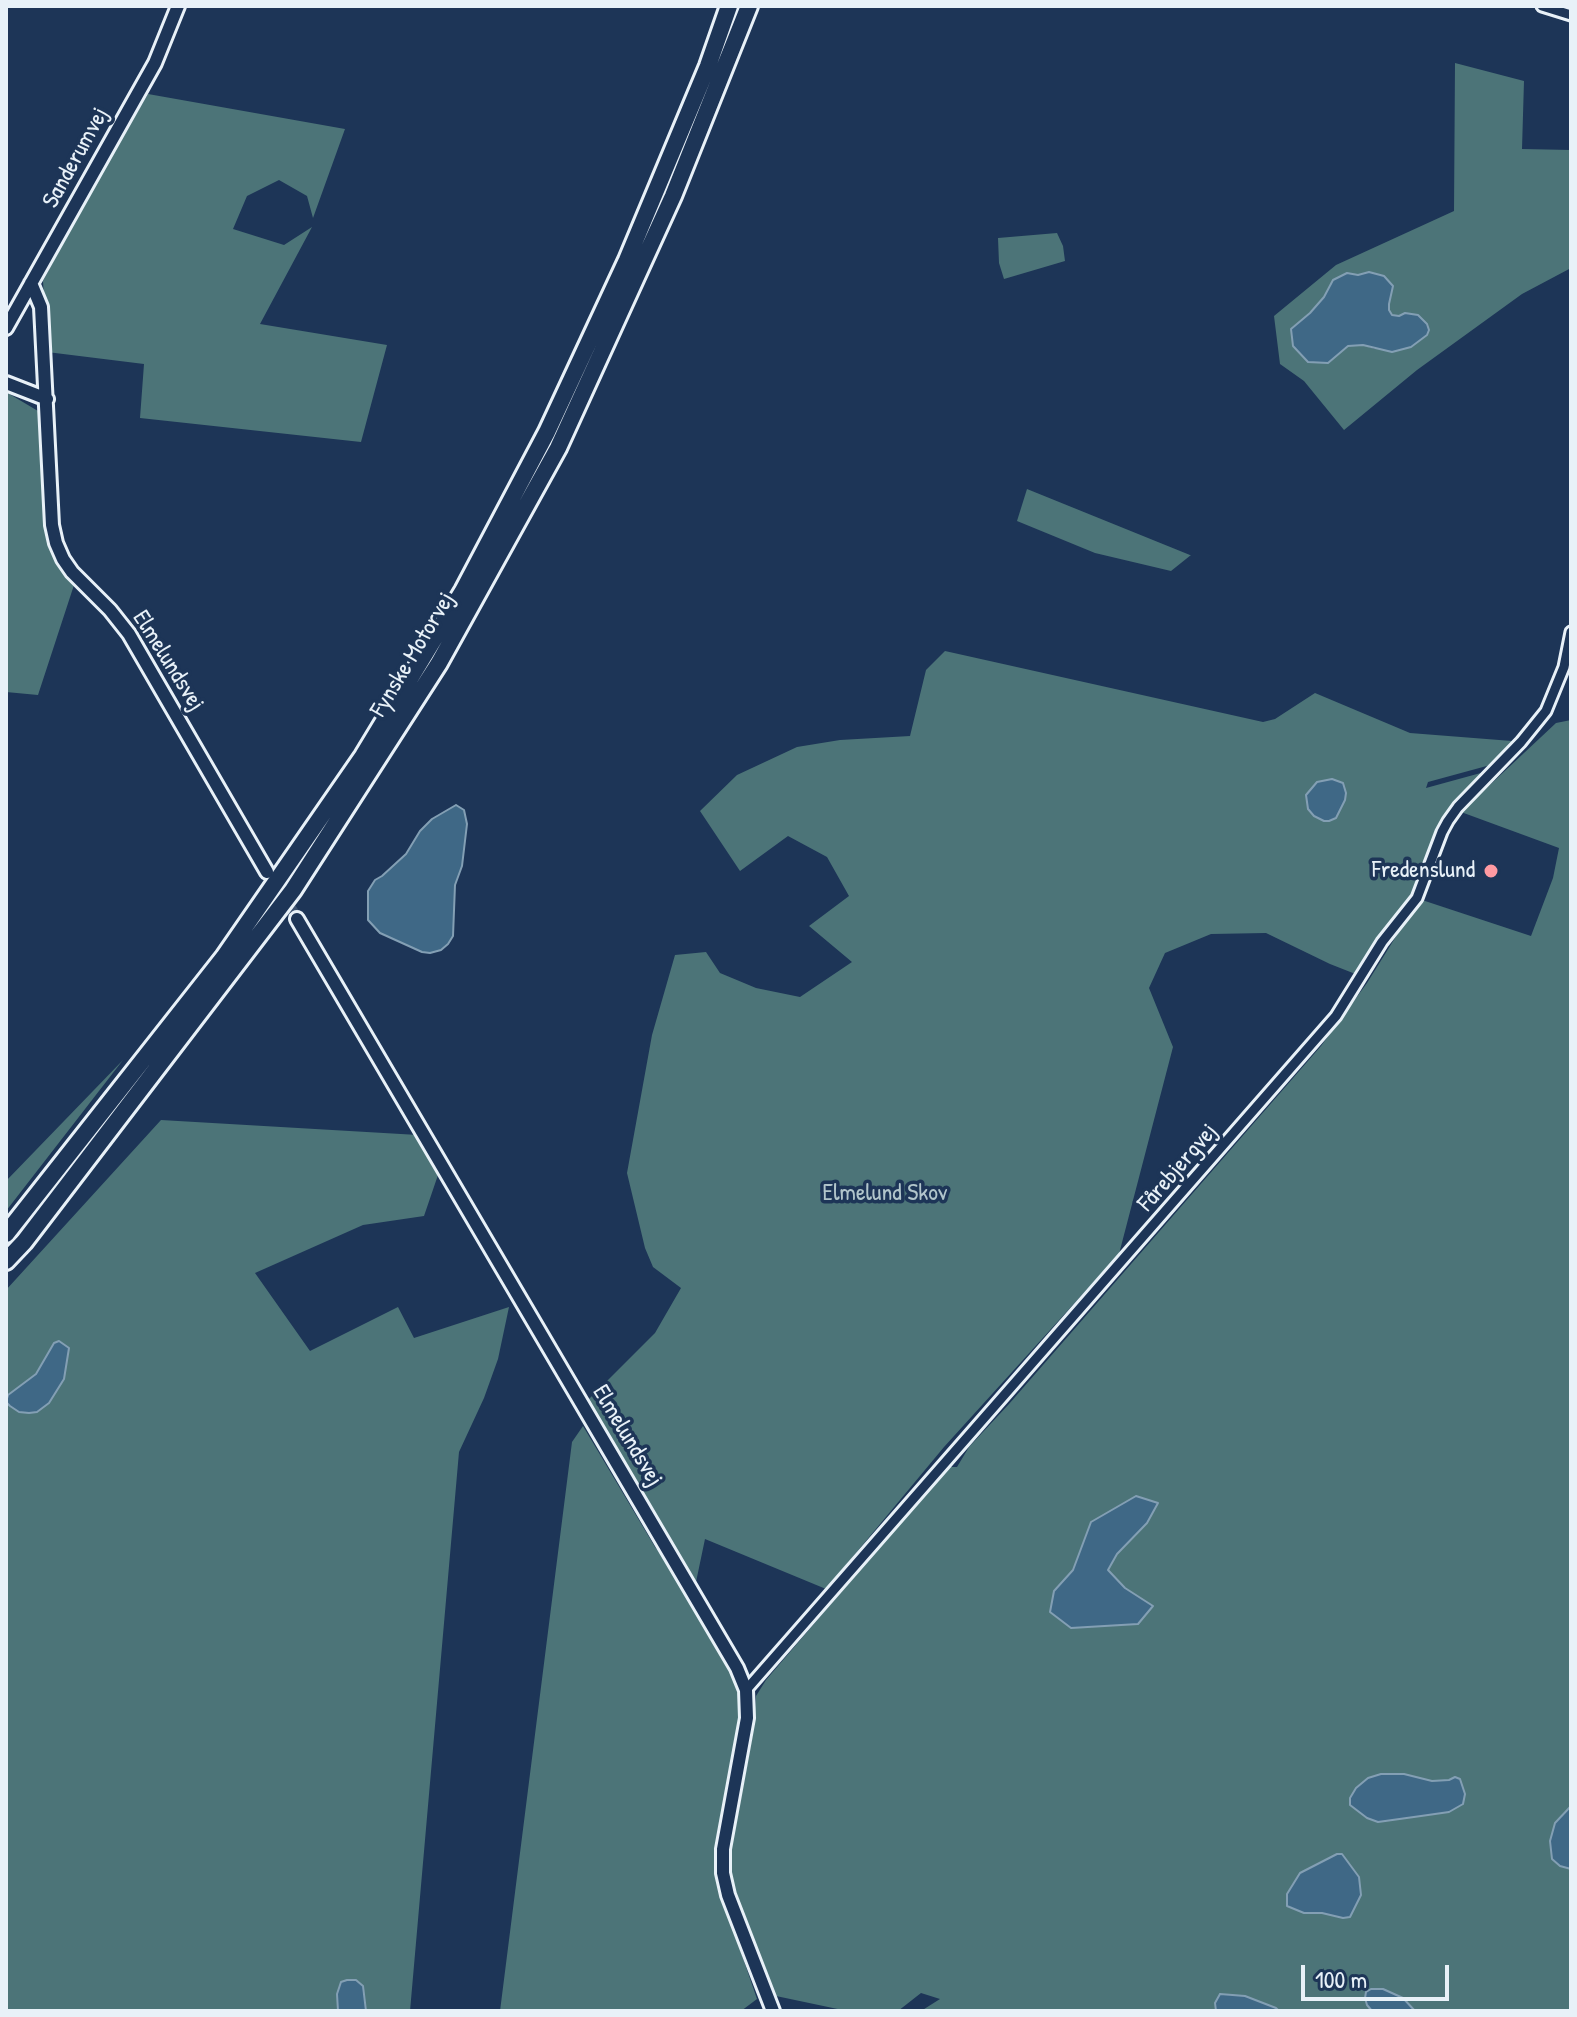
<!DOCTYPE html>
<html>
<head>
<meta charset="utf-8">
<style>
  body { margin:0 }
  #map { position:relative; width:1577px; height:2017px; overflow:hidden; background:#1d3557; font-family:"Patrick Hand",sans-serif }
  canvas { display:block }
  .frame { position:absolute; inset:0; border:8px solid #e8f1f8; pointer-events:none }
  .scale { position:absolute; left:1301px; top:1965px; width:148px; height:36px; box-sizing:border-box; border:4px solid #e8f1f8; border-top:0; padding-left:10px; font-size:24px; line-height:28px; white-space:nowrap; color:#e8f1f8; -webkit-text-stroke:6px #1d3557; paint-order:stroke }
</style>
</head>
<body>
<div id="map">
<canvas width="1577" height="2017"></canvas>
<div class="frame"></div>
<div class="scale">100 m</div>
</div>
<script>
const c = document.querySelector('canvas').getContext('2d');
c.lineJoin = 'round';
function fillPath(path, color) {
  c.fillStyle = color;
  c.fill(path, 'evenodd');
}
function toPath(rows) {
  const path = new Path2D();
  for (const r of rows) {
    path.moveTo(r[0], r[1]);
    for (let i = 2; i < r.length; i += 2) path.lineTo(r[i], r[i + 1]);
  }
  return path;
}
function trace(path, color, width, dash) {
  c.strokeStyle = color;
  c.lineWidth = width;
  c.lineCap = dash ? 'butt' : 'round';
  c.setLineDash(dash || []);
  c.stroke(path);
}
function drawText(font, color, halo, rows, align = 'center') {
  c.font = font + ' "Patrick Hand",sans-serif';
  c.lineWidth = 7;
  c.setLineDash([]);
  c.textBaseline = 'middle';
  c.strokeStyle = halo;
  c.fillStyle = color;
  for (const [text, x, y, turn = 0] of rows) {
    c.save();
    c.translate(x, y);
    c.rotate((+turn || 0) * Math.PI / 180);
    c.textAlign = isNaN(turn) ? turn : align;
    if (halo) c.strokeText(text, 0, 0);
    c.fillText(text, 0, 0);
    c.restore();
  }
}
fillPath(toPath([
  [1455,63,1524,81,1522,149,1571,150,1571,268,1522,294,1417,370,1344,430,1304,381,1280,364,1274,316,1336,265,1454,211],
  [1369,272,1393,286,1389,296,1389,310,1392,315,1399,316,1375,349,1363,345,1348,346,1291,330,1310,313,1324,297,1333,280,1347,273,1358,275],
  [148,94,345,129,313,218,307,196,279,180,247,196,233,229,284,245,312,227,260,324,387,345,361,442,140,418,144,364,47,352,43,281,101,172],
  [1057,233,1063,246,1065,261,1004,279,999,263,998,238],
  [6,392,38,411,47,535,74,585,38,695,6,692],
  [1027,489,1190,555,1191,555,1171,571,1095,553,1017,521],
  [945,651,1263,722,1275,719,1315,693,1410,733,1512,741,1494,764,1428,782,1426,788,1488,771,1455,804,1412,897,1358,975,1330,964,1266,933,1211,934,1165,953,1149,988,1173,1047,1119,1254,944,1447,826,1589,705,1539,696,1582,587,1401,655,1333,681,1288,653,1267,645,1248,627,1173,652,1035,675,955,706,952,720,973,756,988,800,997,852,962,809,926,849,896,827,857,788,836,740,871,700,811,737,775,797,747,840,740,910,736,926,670],
  [1571,720,1571,2011,921,2011,940,1999,921,1993,898,2011,847,2011,776,1996,732,1885,730,1856,753,1732,756,1696,766,1680,948,1467,957,1467,969,1447,1009,1404,1321,1046,1367,983,1405,922,1422,900,1531,936,1553,878,1559,848,1461,812,1556,723],
  [123,1060,6,1211,6,1181],
  [161,1120,418,1135,438,1175,424,1216,363,1225,255,1273,310,1351,398,1307,414,1338,509,1307,498,1359,484,1398,459,1452,410,2011,6,2011,6,1290],
  [583,1426,655,1547,678,1575,728,1662,739,1689,741,1708,716,1854,716,1879,757,1999,741,2011,500,2011,572,1442]
]), '#4c7478');
const water = toPath([
  [1369,272,1384,276,1393,286,1389,304,1389,310,1392,315,1399,316,1405,313,1418,315,1427,324,1429,330,1427,335,1411,347,1392,352,1363,345,1348,346,1328,363,1308,362,1293,346,1291,329,1310,313,1324,297,1333,280,1347,273,1358,275,1369,272],
  [1332,779,1343,783,1346,793,1345,800,1336,818,1329,821,1324,821,1314,816,1308,809,1306,795,1317,782,1332,779],
  [456,805,464,810,467,824,462,866,455,885,453,936,448,944,441,950,430,953,422,952,380,933,368,920,368,891,375,880,382,876,406,854,420,831,432,819,456,805],
  [59,1341,69,1348,64,1379,49,1403,37,1412,29,1413,19,1412,10,1406,6,1402,8,1395,36,1374,54,1343,59,1341],
  [1136,1496,1158,1503,1147,1523,1117,1554,1108,1570,1125,1588,1153,1606,1138,1624,1071,1628,1050,1612,1054,1591,1073,1570,1091,1522,1136,1496],
  [1381,1774,1404,1774,1432,1781,1449,1780,1455,1777,1460,1779,1465,1794,1463,1804,1449,1812,1421,1816,1378,1822,1367,1818,1350,1805,1350,1798,1356,1788,1368,1778,1381,1774],
  [1571,1806,1571,1869,1560,1866,1552,1859,1550,1841,1555,1823,1571,1806],
  [1337,1854,1342,1854,1359,1877,1361,1895,1350,1917,1343,1918,1322,1913,1304,1913,1287,1906,1287,1894,1300,1873,1337,1854],
  [347,1980,356,1980,363,1986,366,2011,338,2011,337,1994,341,1982,347,1980],
  [1371,1989,1383,1989,1403,1998,1415,2011,1372,2011,1367,2005,1365,1998,1366,1992,1371,1989],
  [1220,1994,1245,1996,1276,2008,1279,2011,1216,2011,1215,2003,1220,1994]
]);
fillPath(water, '#3f6886');
trace(water, '#839fb4', 2);
trace(toPath([
  [271,878,297,919]
]), '#3b516f', 12, [12, 6]);
const street = toPath([
  [1542,6,1571,15],
  [746,1690,1336,1016,1382,942,1417,898,1442,832,1448,821,1458,807,1521,742,1546,711,1564,667,1571,632]
]);
const secondary = toPath([
  [31,283,41,307,52,525,56,543,63,559,72,572,110,610,129,634,267,872],
  [6,328,155,63,178,6],
  [6,383,47,399],
  [297,919,737,1668,746,1690,747,1718,723,1849,723,1873,728,1895,773,2011]
]);
const highway = toPath([
  [6,1234,224,957,363,756,463,591,547,432,627,260,708,66,729,6],
  [6,1261,24,1242,293,890,439,663,558,448,673,196,749,6]
]);
trace(street, '#e8f1f8', 15);
trace(secondary, '#e8f1f8', 18);
trace(highway, '#e8f1f8', 22);
trace(street, '#1d3557', 9);
trace(secondary, '#1d3557', 12);
trace(highway, '#1d3557', 16);
for (const [x, y, r, color] of [
  [1491,871,8,"#ff9aa2"]
]) {
  const dot = new Path2D();
  dot.arc(x, y, r, 0, 2 * Math.PI);
  c.fillStyle = color;
  c.fill(dot);
  trace(dot, '#1d3557', 3);
}
drawText('24px', '#e8f1f8', '#1d3557', [
  ["Sanderumvej",76,158,-61],
  ["Fynske Motorvej",413,655,-59],
  ["Elmelundsvej",168,661,58],
  ["Fårebjergvej",1178,1168,-49],
  ["Elmelundsvej",627,1436,59]
]);
drawText('24px', '#e8f1f8', '#1d3557', [
  ["Fredenslund",1475,871]
], 'right');
drawText('24px', '#b1c5cb', '#1d3557', [
  ["Elmelund Skov",885,1194]
]);
</script>
</body>
</html>
